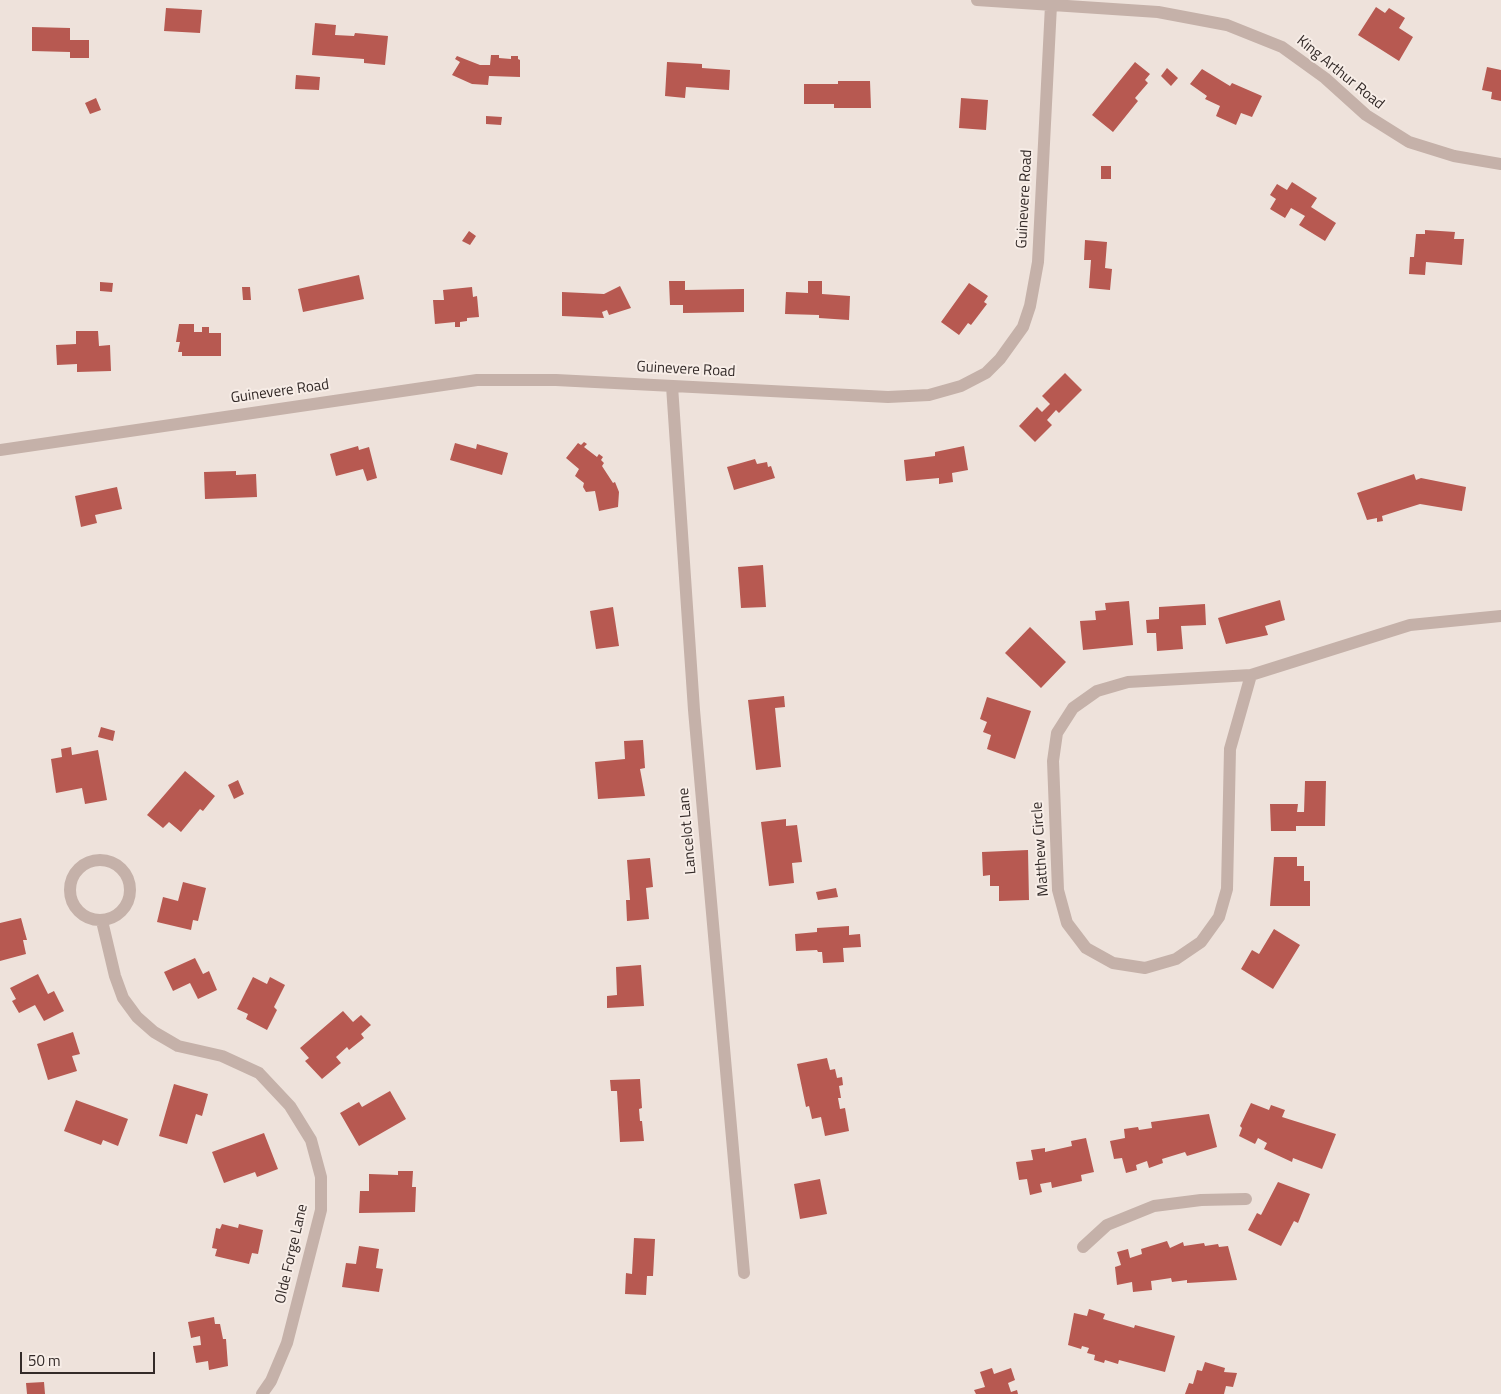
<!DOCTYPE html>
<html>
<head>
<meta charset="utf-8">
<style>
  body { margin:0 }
  #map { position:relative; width:1501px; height:1394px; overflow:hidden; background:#eee2db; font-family:"Titillium Web",sans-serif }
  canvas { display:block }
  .scale { position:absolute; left:20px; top:1352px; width:135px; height:22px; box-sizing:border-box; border:2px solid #332a28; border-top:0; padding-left:6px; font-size:15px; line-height:18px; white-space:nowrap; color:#332a28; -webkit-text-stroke:4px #f7ede7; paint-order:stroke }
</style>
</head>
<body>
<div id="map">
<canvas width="1501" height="1394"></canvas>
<div class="scale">50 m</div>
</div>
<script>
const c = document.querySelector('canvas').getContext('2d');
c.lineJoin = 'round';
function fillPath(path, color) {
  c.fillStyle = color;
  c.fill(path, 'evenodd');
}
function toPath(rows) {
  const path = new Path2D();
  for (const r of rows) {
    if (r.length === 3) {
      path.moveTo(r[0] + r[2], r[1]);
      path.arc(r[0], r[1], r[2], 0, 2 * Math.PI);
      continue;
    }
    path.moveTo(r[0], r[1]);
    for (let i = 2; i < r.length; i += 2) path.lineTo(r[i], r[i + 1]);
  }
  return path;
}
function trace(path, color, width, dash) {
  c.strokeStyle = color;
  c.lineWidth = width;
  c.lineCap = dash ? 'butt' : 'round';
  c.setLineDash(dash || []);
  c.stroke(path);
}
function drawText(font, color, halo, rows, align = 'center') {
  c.font = font + ' "Titillium Web",sans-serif';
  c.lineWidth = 4;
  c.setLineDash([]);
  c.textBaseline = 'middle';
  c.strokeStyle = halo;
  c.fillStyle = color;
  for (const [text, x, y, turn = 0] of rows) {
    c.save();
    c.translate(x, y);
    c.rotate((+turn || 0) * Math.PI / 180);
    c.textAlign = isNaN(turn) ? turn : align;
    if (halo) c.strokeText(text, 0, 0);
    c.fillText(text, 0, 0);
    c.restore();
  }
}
fillPath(toPath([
  [1376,7,1385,13,1389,8,1405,18,1399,28,1413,37,1399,61,1358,35],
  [166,8,202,10,200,33,164,31],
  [315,23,336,25,335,35,354,36,355,33,388,36,385,65,364,63,364,59,312,55],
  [32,27,70,28,70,40,89,40,89,58,70,58,70,52,32,51],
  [491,55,499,55,499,58,511,59,511,56,518,56,518,59,520,60,520,77,489,76,488,85,472,84,452,75,460,62,455,59,457,56,480,65,490,65],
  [667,62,702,64,702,68,730,70,729,90,686,87,685,98,665,96],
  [1135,62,1150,74,1145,80,1148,83,1135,98,1138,101,1113,132,1092,115],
  [1487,67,1501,70,1501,101,1491,99,1492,92,1482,90],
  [1167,68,1178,78,1171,86,1161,76],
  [1202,69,1230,86,1232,83,1262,96,1252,117,1241,113,1236,125,1216,116,1220,106,1205,99,1207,96,1190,84],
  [296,75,320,77,319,90,295,89],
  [838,81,870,81,871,108,834,108,834,104,804,104,804,84,838,84],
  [96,98,101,110,90,114,85,103],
  [961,98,988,100,986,130,959,128],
  [486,116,502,117,501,125,486,124],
  [1101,166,1111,166,1111,179,1101,179],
  [1292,182,1317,198,1311,207,1336,223,1325,241,1299,225,1305,216,1291,208,1285,218,1270,209,1276,199,1270,195,1277,184,1287,190],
  [1425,230,1455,232,1454,239,1464,239,1462,265,1426,262,1425,275,1409,274,1410,257,1414,257,1416,234,1425,234],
  [469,231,476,236,470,245,462,241],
  [1085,240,1107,242,1105,268,1112,269,1110,290,1089,288,1091,260,1084,260],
  [359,275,364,299,303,312,298,289],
  [669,281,685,281,685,290,744,289,744,312,683,313,683,305,670,305],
  [808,281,822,281,822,294,850,296,849,320,819,318,819,315,785,314,786,292,808,293],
  [100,282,113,283,112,292,100,291],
  [969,283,988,296,984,302,987,304,971,325,968,323,959,335,941,322],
  [620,286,631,308,609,315,607,310,602,312,604,318,562,316,562,292,604,294],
  [242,287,250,287,251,300,243,300],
  [472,287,473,297,477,296,479,317,467,318,467,321,460,322,460,327,455,327,455,322,435,324,433,300,444,300,443,290],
  [179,324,194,324,194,332,202,332,202,327,209,327,209,333,221,333,221,356,182,356,182,352,178,352,180,342,176,342],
  [76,331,98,331,99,346,110,345,111,371,77,372,77,364,57,365,56,345,76,344],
  [1065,373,1082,390,1059,413,1056,410,1047,420,1052,425,1035,442,1019,426,1037,407,1042,412,1050,404,1042,396],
  [584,442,587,444,584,447,597,457,599,454,603,457,601,460,604,463,602,466,613,483,615,482,619,492,618,507,599,511,595,491,586,492,583,487,584,483,575,476,579,469,566,458,578,443,581,445],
  [455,443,476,449,477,444,508,453,502,475,450,460],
  [358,446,359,450,369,447,377,478,367,481,363,469,336,476,330,454],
  [964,446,968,470,952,473,953,482,939,484,939,478,906,481,904,460,935,456,935,452],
  [755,459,757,464,767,462,768,467,771,466,775,478,734,490,727,467],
  [236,471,236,475,256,474,257,497,205,499,204,472],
  [1414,474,1416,480,1421,478,1466,487,1462,511,1420,504,1382,516,1383,521,1377,522,1377,518,1367,520,1357,493],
  [117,487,122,509,95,515,97,523,81,527,75,496],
  [763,565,766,607,741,608,738,567],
  [1280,600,1285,620,1265,626,1268,635,1226,644,1218,618],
  [1129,601,1133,645,1083,650,1080,621,1096,620,1095,611,1106,610,1105,603],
  [1205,604,1206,625,1181,626,1183,649,1157,651,1156,633,1147,633,1146,620,1159,619,1159,607],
  [613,607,619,646,596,649,590,611],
  [1030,627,1066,662,1041,688,1005,653],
  [784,696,785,707,775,708,781,767,756,770,748,700],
  [987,697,1031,711,1015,759,987,749,991,735,983,732,987,722,980,719],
  [101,727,115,731,113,741,98,737],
  [643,740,645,768,640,769,645,796,598,799,595,762,625,759,624,741],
  [71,747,72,755,98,750,107,800,85,804,82,788,56,793,51,759,62,757,61,749],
  [185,771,215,796,203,811,200,809,181,832,169,822,163,828,147,815],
  [238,780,244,794,234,799,228,785],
  [1305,781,1326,781,1325,826,1296,826,1296,831,1271,831,1270,804,1298,804,1297,812,1304,812],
  [786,819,786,826,797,825,802,862,792,863,794,883,769,886,761,822],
  [1028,850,1029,900,999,901,999,886,990,886,990,875,983,876,982,852],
  [1274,857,1297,857,1297,866,1304,866,1304,881,1310,881,1310,906,1270,906],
  [650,858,653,887,646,888,649,919,627,921,626,900,630,900,627,860],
  [183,882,206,888,198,921,193,920,191,930,157,922,163,897,178,901],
  [836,888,838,897,818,900,816,892],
  [21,918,27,940,23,940,26,954,0,961,0,923],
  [849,926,849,935,860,934,861,947,843,948,844,962,823,963,822,952,818,952,817,950,796,951,795,934,817,932,817,928],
  [1274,929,1300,945,1273,989,1241,969,1252,950,1259,954],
  [195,958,203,974,209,971,217,990,198,999,190,983,173,991,164,972],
  [641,965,644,1006,607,1008,607,996,617,995,616,967],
  [38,974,48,994,54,991,64,1011,44,1021,35,1005,19,1013,12,1001,16,999,10,988],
  [253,977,267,984,270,977,285,985,274,1007,277,1010,267,1030,246,1019,248,1014,237,1009],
  [343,1011,353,1022,361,1015,371,1025,361,1034,364,1038,349,1050,347,1047,336,1057,341,1063,322,1079,305,1061,309,1058,300,1048],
  [73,1032,80,1054,72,1056,77,1071,48,1080,37,1044],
  [827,1058,830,1070,835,1069,837,1078,842,1077,843,1085,839,1086,841,1098,838,1098,840,1109,845,1108,849,1131,825,1136,821,1117,812,1119,809,1106,806,1107,797,1064],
  [640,1079,642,1108,639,1109,640,1121,642,1121,644,1141,620,1142,617,1091,611,1091,610,1080],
  [174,1084,208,1094,202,1116,196,1114,187,1144,159,1136],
  [390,1091,406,1119,359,1146,340,1113,359,1102,362,1107],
  [76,1100,128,1119,118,1146,103,1140,101,1145,64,1131],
  [1251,1103,1269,1110,1271,1105,1285,1110,1282,1117,1336,1134,1322,1169,1293,1158,1292,1162,1264,1149,1267,1143,1258,1138,1255,1144,1239,1136,1242,1128,1240,1126],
  [1209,1114,1217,1147,1187,1156,1185,1152,1162,1159,1163,1163,1149,1168,1147,1161,1136,1165,1137,1170,1126,1173,1122,1158,1114,1159,1110,1141,1125,1138,1124,1129,1138,1127,1139,1130,1152,1128,1151,1122],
  [264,1133,278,1169,257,1177,255,1172,224,1183,212,1152],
  [1086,1138,1094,1172,1081,1175,1082,1181,1052,1188,1051,1182,1040,1184,1042,1192,1030,1195,1027,1179,1019,1180,1016,1162,1033,1160,1031,1150,1045,1148,1045,1152,1072,1146,1071,1141],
  [398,1171,413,1171,412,1187,416,1187,415,1212,359,1213,360,1191,369,1191,369,1174,398,1175],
  [820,1179,827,1214,800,1219,794,1184],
  [1278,1182,1310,1194,1298,1223,1294,1221,1281,1246,1248,1230,1257,1213,1261,1215],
  [222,1224,238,1228,239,1224,263,1230,258,1254,252,1253,249,1264,215,1256,217,1249,212,1248,216,1228,220,1229],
  [634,1238,655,1239,653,1276,647,1276,646,1295,625,1294,626,1273,632,1274],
  [1167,1241,1170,1248,1183,1242,1184,1246,1204,1243,1205,1246,1218,1244,1219,1247,1228,1246,1237,1280,1187,1283,1187,1280,1172,1282,1171,1278,1151,1281,1152,1290,1133,1292,1132,1282,1117,1285,1115,1267,1121,1265,1117,1252,1128,1249,1130,1258,1142,1254,1141,1249],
  [359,1246,379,1249,376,1268,383,1269,379,1292,342,1287,346,1263,356,1264],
  [1089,1309,1105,1314,1103,1319,1134,1328,1135,1325,1175,1336,1165,1372,1119,1360,1118,1364,1105,1360,1104,1363,1094,1360,1095,1355,1087,1353,1089,1348,1082,1346,1081,1349,1068,1345,1074,1313,1087,1316],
  [214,1317,215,1324,220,1324,223,1339,226,1339,228,1366,209,1370,208,1361,196,1363,193,1346,201,1345,200,1336,191,1338,188,1322],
  [1205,1362,1225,1368,1224,1372,1237,1373,1233,1387,1226,1386,1224,1394,1185,1394,1189,1383,1193,1384,1197,1370,1202,1371],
  [992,1368,994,1374,1011,1368,1015,1380,1008,1383,1011,1392,1017,1390,1018,1394,976,1394,974,1390,985,1387,980,1372],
  [44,1382,45,1394,27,1394,26,1383]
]), '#b75951');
trace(toPath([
  [977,0,1158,12,1227,25,1282,47,1325,78,1366,115,1409,142,1454,156,1501,164],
  [672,386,694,710,744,1273],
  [0,450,477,380,556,380,888,397,929,395,961,386,986,373,1000,359,1023,327,1030,306,1038,262,1051,5],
  [1251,675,1230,749,1227,889,1219,917,1201,942,1176,959,1145,968,1113,963,1086,948,1067,923,1058,890,1053,761,1057,733,1073,708,1097,691,1128,682,1251,675,1410,625,1501,616],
  [100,890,30],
  [102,921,115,976,123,998,137,1017,154,1032,178,1046,222,1056,259,1073,290,1106,311,1140,321,1177,321,1210,287,1343,271,1381,262,1394],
  [1083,1247,1107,1225,1154,1206,1201,1200,1246,1199]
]), '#c5b1a9', 12);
drawText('15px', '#332a28', '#f7ede7', [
  ["King Arthur Road",1340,73,39],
  ["Guinevere Road",1025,199,-87],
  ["Guinevere Road",686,370,3],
  ["Guinevere Road",280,392,-8],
  ["Lancelot Lane",688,831,-95],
  ["Matthew Circle",1041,849,-94],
  ["Olde Forge Lane",292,1254,-77]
]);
</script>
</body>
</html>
